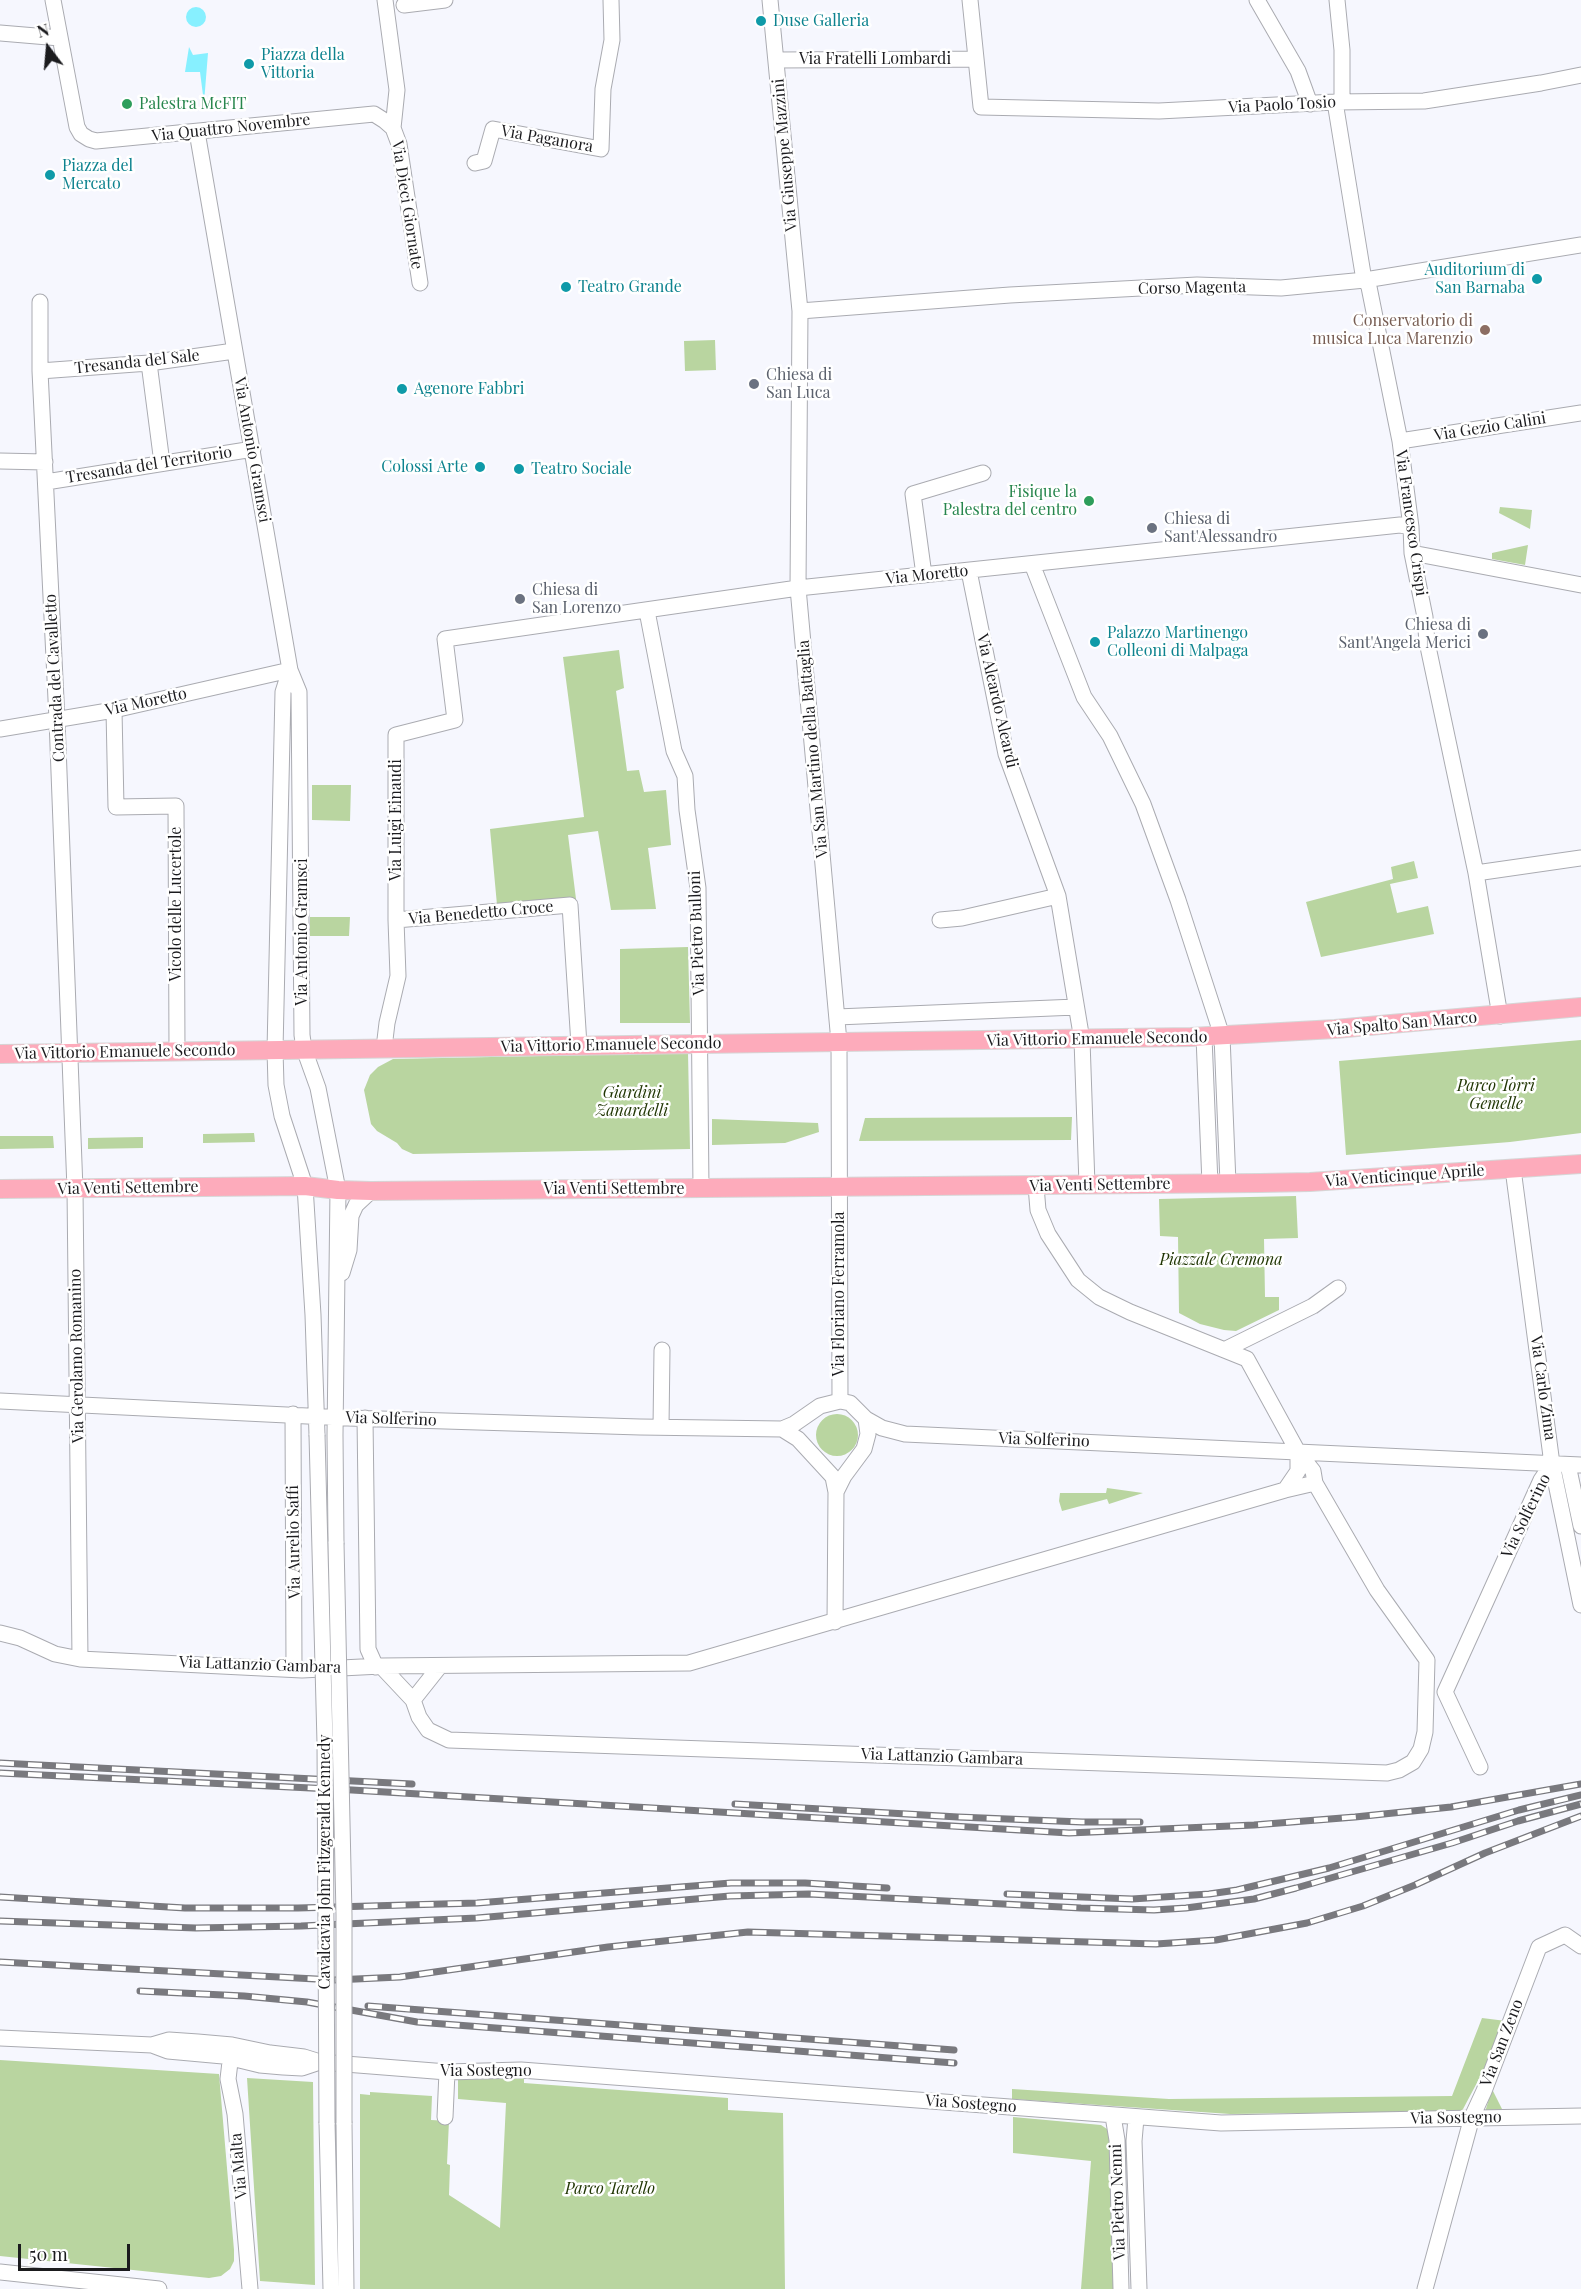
<!DOCTYPE html>
<html>
<head>
<meta charset="utf-8">
<style>
  body { margin:0 }
  #map { position:relative; width:1581px; height:2289px; overflow:hidden; background:#f6f7fe; font-family:"Playfair Display",serif }
  canvas { display:block }
  .north { position:absolute; left:18px; top:18px; width:60px; height:60px; -webkit-text-stroke:4px #fff; paint-order:stroke; rotate:344deg; font-size:16px; font-weight:700; line-height:24px; text-align:center; color:#1b1b1e }
  .north::after { content:''; display:block; margin:auto; width:21px; height:27px; background:#1b1b1e; clip-path:polygon(50% 0,100% 100%,50% 72%,0 100%) }
  .scale { position:absolute; left:18px; top:2244px; width:112px; height:27px; box-sizing:border-box; border:3px solid #1b1b1e; border-top:0; padding-left:8px; font-size:18px; line-height:21px; white-space:nowrap; color:#1b1b1e; -webkit-text-stroke:4px #fff; paint-order:stroke }
</style>
</head>
<body>
<div id="map">
<canvas width="1581" height="2289"></canvas>
<div class="north">N</div>
<div class="scale">50 m</div>
</div>
<script>
const c = document.querySelector('canvas').getContext('2d');
c.lineJoin = 'round';
function fillPath(path, color) {
  c.fillStyle = color;
  c.fill(path, 'evenodd');
}
function toPath(rows) {
  const path = new Path2D();
  for (const r of rows) {
    if (r.length === 3) {
      path.moveTo(r[0] + r[2], r[1]);
      path.arc(r[0], r[1], r[2], 0, 2 * Math.PI);
      continue;
    }
    path.moveTo(r[0], r[1]);
    for (let i = 2; i < r.length; i += 2) path.lineTo(r[i], r[i + 1]);
  }
  return path;
}
function trace(path, color, width, dash) {
  c.strokeStyle = color;
  c.lineWidth = width;
  c.lineCap = dash ? 'butt' : 'round';
  c.setLineDash(dash || []);
  c.stroke(path);
}
function drawText(font, color, halo, rows, align = 'center') {
  c.font = font + ' "Playfair Display",serif';
  c.lineWidth = 5;
  c.setLineDash([]);
  c.textBaseline = 'middle';
  c.strokeStyle = halo;
  c.fillStyle = color;
  for (const [text, x, y, turn = 0] of rows) {
    c.save();
    c.translate(x, y);
    c.rotate((+turn || 0) * Math.PI / 180);
    c.textAlign = isNaN(turn) ? turn : align;
    if (halo) c.strokeText(text, 0, 0);
    c.fillText(text, 0, 0);
    c.restore();
  }
}
fillPath(toPath([
  [715,340,716,370,685,371,684,341],
  [1500,507,1532,510,1530,529,1499,513],
  [1528,545,1525,565,1492,559,1492,553],
  [619,650,624,688,616,691,627,771,639,770,644,792,666,790,671,845,648,848,656,909,611,910,598,831,568,835,576,899,497,905,490,829,584,817,563,657],
  [312,785,351,785,350,821,312,820],
  [1414,861,1418,878,1390,884,1397,913,1428,906,1434,934,1321,957,1306,902,1393,879,1391,867],
  [310,917,350,917,349,936,310,936],
  [688,947,690,1023,620,1023,620,949],
  [1581,1040,1581,1133,1510,1142,1346,1155,1339,1061],
  [688,1053,690,1149,413,1154,402,1149,397,1143,377,1131,371,1124,364,1090,370,1075,378,1067,393,1059],
  [1072,1117,1071,1140,859,1141,865,1118],
  [712,1119,818,1123,819,1132,785,1143,712,1145],
  [254,1133,255,1142,203,1143,203,1134],
  [0,1136,53,1136,54,1148,0,1149],
  [143,1137,143,1148,88,1149,88,1138],
  [1296,1196,1298,1238,1264,1239,1265,1297,1279,1297,1279,1310,1236,1331,1224,1330,1200,1324,1179,1313,1178,1237,1160,1236,1159,1199],
  [837,1435,21],
  [1107,1488,1143,1493,1109,1504,1107,1499,1062,1511,1059,1501,1060,1493,1106,1493],
  [1482,2018,1506,2021,1488,2062,1462,2111,1230,2114,1012,2099,1012,2089,1169,2099,1452,2096],
  [0,2060,219,2074,234,2250,234,2261,230,2269,221,2276,209,2278,0,2256],
  [247,2078,313,2082,315,2285,260,2281],
  [524,2078,524,2083,728,2098,728,2110,783,2113,785,2289,360,2289,360,2094,370,2095,370,2092,432,2096,431,2120,449,2121,447,2164,450,2165,449,2195,500,2228,506,2103,458,2099,458,2080],
  [1492,2089,1503,2111,1485,2112],
  [1013,2117,1101,2125,1107,2129,1110,2136,1115,2289,1081,2289,1091,2161,1013,2153]
]), '#b9d5a0');
fillPath(toPath([
  [196,17,10],
  [189,47,193,55,208,53,204,103,200,72,185,72]
]), '#87f0ff');
const minor = toPath([
  [53,0,77,127,81,134,89,139,96,141,374,114,385,121,393,128,399,144,420,283],
  [385,0,397,90,393,128],
  [770,0,800,311,798,588,839,1042,840,1401],
  [970,0,981,107,1159,111,1335,102,1424,101,1541,83,1581,75],
  [1257,0,1298,71,1310,104],
  [1337,0,1342,50,1342,102],
  [404,5,445,0],
  [0,33,60,38],
  [776,60,975,59],
  [1335,102,1363,274,1369,287,1400,441,1411,527,1412,553,1425,617,1427,642,1476,873,1500,1016],
  [197,132,290,670,299,692,302,1035,304,1049,318,1088,338,1190,335,1435,336,1543],
  [475,163,484,161,493,129,601,149,603,89,612,40,611,0],
  [40,302,40,371,57,720,75,1189,80,1659],
  [800,311,1010,295,1197,285,1281,288,1365,280,1581,245],
  [149,363,162,463],
  [40,371,149,363,234,351],
  [1400,441,1581,413],
  [0,461,45,462],
  [46,482,253,449],
  [1412,553,1581,585],
  [1032,564,1084,697,1110,736,1143,804,1178,900,1222,1036,1228,1183],
  [969,571,1006,754,1058,896,1082,1040,1087,1185],
  [924,575,913,494,983,473],
  [647,611,674,751,685,776,687,810,698,888,701,1189],
  [290,670,283,692,275,1050,276,1085,282,1116,305,1186,313,1315,317,1435],
  [114,710,116,807,176,806,177,1051],
  [0,729,114,710,290,670],
  [1476,873,1581,858],
  [396,920,570,905,579,1045],
  [940,920,962,918,1058,896],
  [837,1017,1076,1007],
  [1204,1037,1210,1184],
  [384,1048,387,1023,398,976,396,920,396,735,455,720,445,639,798,588,1400,525,1411,527],
  [1513,1169,1552,1464,1581,1605],
  [342,1273,349,1250,351,1216,356,1205,371,1191],
  [1226,1349,1313,1306,1338,1288],
  [0,1401,348,1418,640,1427,782,1429,794,1424,820,1406,840,1401,850,1403,866,1419,882,1428,905,1434,1581,1465],
  [293,1414,294,1669],
  [365,1418,368,1649,376,1667],
  [661,1427,662,1350],
  [782,1429,798,1439,833,1477,836,1492,835,1622],
  [1568,1465,1581,1526],
  [1285,1490,1298,1471,1298,1452],
  [836,1492,844,1476,864,1449,868,1434,866,1419],
  [0,1633,20,1638,55,1654,80,1659,302,1670,381,1666,689,1663,1285,1490,1315,1483],
  [381,1666,413,1700,419,1717,428,1730,449,1740,1387,1773,1399,1770,1413,1762,1421,1749,1425,1732,1427,1660,1377,1590,1315,1483,1313,1471,1298,1452,1247,1359,1130,1312,1099,1297,1078,1280,1048,1234,1038,1210,1036,1186],
  [413,1700,440,1666],
  [1480,1767,1445,1692,1541,1480,1552,1464],
  [0,2038,152,2045,169,2040,198,2042,232,2045,270,2053,304,2057,320,2062,447,2072,521,2070,1221,2123,1581,2116],
  [152,2045,168,2051,223,2056,260,2065,283,2067,302,2068,320,2062],
  [232,2045,228,2079,235,2114,250,2289],
  [1113,2116,1117,2140,1121,2289],
  [445,2117,447,2072],
  [1136,2118,1134,2141,1139,2289],
  [327,2123,331,2289],
  [344,2123,346,2289],
  [0,2272,159,2289],
  [1425,2289,1472,2117,1484,2091,1539,1947,1565,1935,1581,1946]
]);
const major = toPath([
  [0,1054,1191,1037,1335,1029,1581,1007],
  [0,1189,305,1186,338,1190,371,1191,1260,1183,1310,1182,1581,1164]
]);
trace(minor, '#aaabb1', 17);
trace(major, '#d6d6d6', 20);
trace(minor, '#fff', 15);
trace(major, '#fdabbb', 18);
const rail = toPath([
  [0,1763,412,1784],
  [0,1773,352,1790,1069,1833,1254,1825,1355,1817,1451,1807,1581,1784],
  [735,1804,958,1817,1082,1822,1140,1822],
  [1007,1894,1132,1899,1209,1894,1237,1890,1329,1868,1519,1810,1581,1795],
  [0,1897,185,1908,298,1908,477,1903,731,1883,805,1883,887,1888],
  [0,1921,196,1928,301,1926,477,1918,730,1896,809,1894,1081,1908,1154,1910,1186,1908,1254,1899,1296,1888,1452,1843,1518,1821,1581,1804],
  [0,1962,334,1980,400,1977,608,1947,748,1932,1156,1944,1216,1940,1307,1923,1363,1906,1415,1885,1485,1853,1581,1816],
  [140,1991,244,1996,307,2002,417,2022,954,2063],
  [368,2006,954,2050]
]);
trace(rail, '#79797e', 7);
trace(rail, '#fff', 4.5, [14]);
const minorBridge = toPath([
  [317,1435,325,1743,327,2123],
  [336,1543,344,1915,344,2123]
]);
trace(minorBridge, '#aaabb1', 17, []);
trace(minorBridge, '#fff', 15);
for (const [x, y, r, color] of [
  [761,21,6,"#0f9aa8"],
  [249,64,6,"#0f9aa8"],
  [127,104,6,"#2e9e5b"],
  [50,175,6,"#0f9aa8"],
  [1537,279,6,"#0f9aa8"],
  [566,287,6,"#0f9aa8"],
  [1485,330,6,"#8d6e63"],
  [754,384,6,"#6b7280"],
  [402,389,6,"#0f9aa8"],
  [480,467,6,"#0f9aa8"],
  [519,469,6,"#0f9aa8"],
  [1089,501,6,"#2e9e5b"],
  [1152,528,6,"#6b7280"],
  [520,599,6,"#6b7280"],
  [1483,634,6,"#6b7280"],
  [1095,642,6,"#0f9aa8"]
]) {
  const dot = new Path2D();
  dot.arc(x, y, r, 0, 2 * Math.PI);
  c.fillStyle = color;
  c.fill(dot);
  trace(dot, '#fff', 2);
}
drawText('16px', '#0d838f', '#fff', [
  ["Duse Galleria",773,21],
  ["Piazza della",261,55],
  ["Vittoria",261,73],
  ["Piazza del",62,166],
  ["Mercato",62,184],
  ["Auditorium di",1525,270,"right"],
  ["San Barnaba",1525,288,"right"],
  ["Teatro Grande",578,287],
  ["Agenore Fabbri",414,389],
  ["Colossi Arte",468,467,"right"],
  ["Teatro Sociale",531,469],
  ["Palazzo Martinengo",1107,633],
  ["Colleoni di Malpaga",1107,651]
], 'left');
drawText('16px', '#1b1b1e', '#fff', [
  ["Via Fratelli Lombardi",875,59],
  ["Via Paolo Tosio",1282,105,-3],
  ["Via Quattro Novembre",231,128,-6],
  ["Via Paganora",547,139,10],
  ["Via Giuseppe Mazzini",785,155,-95],
  ["Via Dieci Giornate",407,205,81],
  ["Corso Magenta",1192,288,-1],
  ["Tresanda del Sale",137,362,-6],
  ["Via Gezio Calini",1490,427,-9],
  ["Via Antonio Gramsci",252,450,80],
  ["Tresanda del Territorio",149,465,-9],
  ["Via Francesco Crispi",1411,523,82],
  ["Via Moretto",927,575,-6],
  ["Contrada del Cavalletto",55,678,-93],
  ["Via Aleardo Aleardi",997,701,77],
  ["Via Moretto",146,702,-12],
  ["Via San Martino della Battaglia",813,749,-95],
  ["Via Luigi Einaudi",396,820,-90],
  ["Vicolo delle Lucertole",176,904,-90],
  ["Via Benedetto Croce",481,913,-5],
  ["Via Antonio Gramsci",302,932,-90],
  ["Via Pietro Bulloni",697,933,-92],
  ["Via Spalto San Marco",1402,1024,-5],
  ["Via Vittorio Emanuele Secondo",1097,1039,-1],
  ["Via Vittorio Emanuele Secondo",611,1045,-1],
  ["Via Vittorio Emanuele Secondo",125,1052,-1],
  ["Via Venticinque Aprile",1405,1176,-4],
  ["Via Venti Settembre",1100,1185,-1],
  ["Via Venti Settembre",128,1188,-1],
  ["Via Venti Settembre",614,1189],
  ["Via Floriano Ferramola",839,1294,-90],
  ["Via Gerolamo Romanino",77,1356,-91],
  ["Via Carlo Zima",1543,1388,82],
  ["Via Solferino",391,1419,2],
  ["Via Solferino",1044,1440,2],
  ["Via Solferino",1526,1516,-64],
  ["Via Aurelio Saffi",294,1542,-91],
  ["Via Lattanzio Gambara",260,1665,2],
  ["Via Lattanzio Gambara",942,1757,2],
  ["Cavalcavia John Fitzgerald Kennedy",325,1862,-90],
  ["Via San Zeno",1502,2043,-69],
  ["Via Sostegno",486,2071],
  ["Via Sostegno",971,2104,4],
  ["Via Sostegno",1456,2118,-1],
  ["Via Malta",239,2166,-95],
  ["Via Pietro Nenni",1118,2202,-92]
]);
drawText('16px', '#27864d', '#fff', [
  ["Palestra McFIT",139,104],
  ["Fisique la",1077,492,"right"],
  ["Palestra del centro",1077,510,"right"]
], 'left');
drawText('16px', '#785e54', '#fff', [
  ["Conservatorio di",1473,321],
  ["musica Luca Marenzio",1473,339]
], 'right');
drawText('16px', '#5b616d', '#fff', [
  ["Chiesa di",766,375],
  ["San Luca",766,393],
  ["Chiesa di",1164,519],
  ["Sant'Alessandro",1164,537],
  ["Chiesa di",532,590],
  ["San Lorenzo",532,608],
  ["Chiesa di",1471,625,"right"],
  ["Sant'Angela Merici",1471,643,"right"]
], 'left');
drawText('italic 16px', '#213604', '#fff', [
  ["Parco Torri",1496,1086],
  ["Gemelle",1496,1104],
  ["Giardini",632,1093],
  ["Zanardelli",632,1111],
  ["Piazzale Cremona",1221,1260],
  ["Parco Tarello",610,2189]
]);
</script>
</body>
</html>
